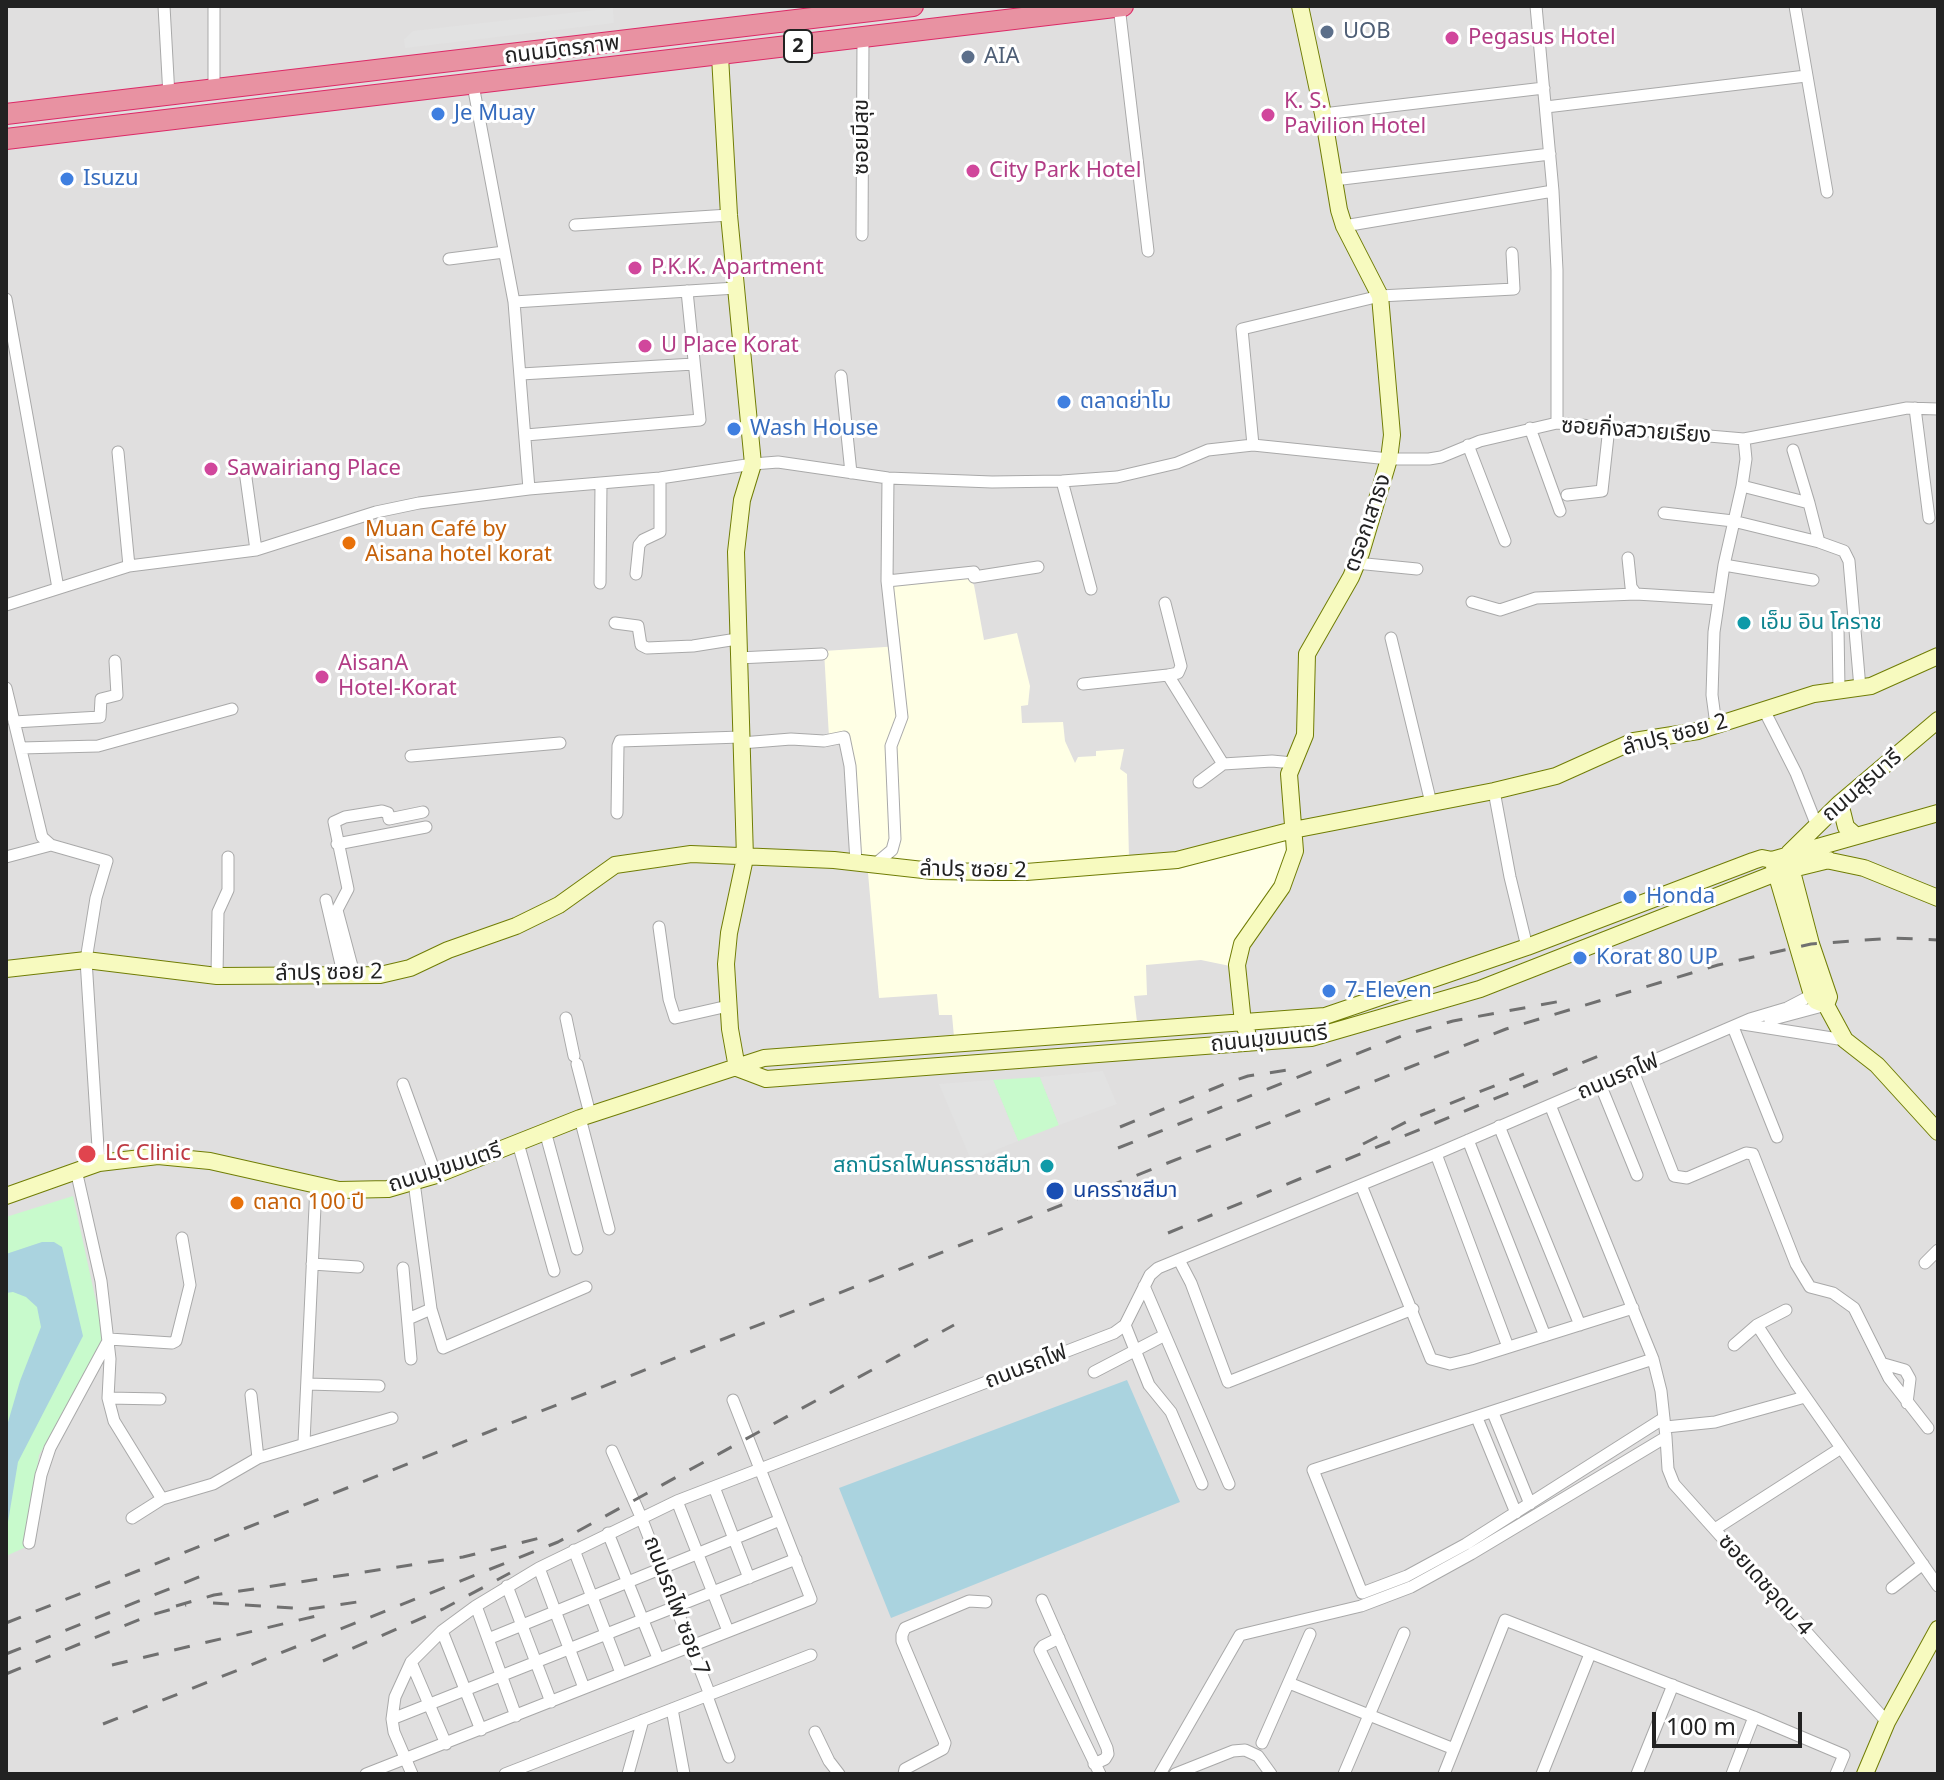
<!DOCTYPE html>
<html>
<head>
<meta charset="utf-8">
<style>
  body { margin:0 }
  #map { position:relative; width:1944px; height:1780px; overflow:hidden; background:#f2efe9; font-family:"Noto Sans",sans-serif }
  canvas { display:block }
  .frame { position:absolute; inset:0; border:8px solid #222; pointer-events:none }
  .scale { position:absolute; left:1652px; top:1712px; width:150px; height:36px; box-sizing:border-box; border:4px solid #222; border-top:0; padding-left:10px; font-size:24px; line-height:28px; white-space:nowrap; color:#222; -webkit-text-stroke:6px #fff; paint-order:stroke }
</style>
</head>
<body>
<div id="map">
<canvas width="1944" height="1780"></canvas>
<div class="frame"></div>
<div class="scale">100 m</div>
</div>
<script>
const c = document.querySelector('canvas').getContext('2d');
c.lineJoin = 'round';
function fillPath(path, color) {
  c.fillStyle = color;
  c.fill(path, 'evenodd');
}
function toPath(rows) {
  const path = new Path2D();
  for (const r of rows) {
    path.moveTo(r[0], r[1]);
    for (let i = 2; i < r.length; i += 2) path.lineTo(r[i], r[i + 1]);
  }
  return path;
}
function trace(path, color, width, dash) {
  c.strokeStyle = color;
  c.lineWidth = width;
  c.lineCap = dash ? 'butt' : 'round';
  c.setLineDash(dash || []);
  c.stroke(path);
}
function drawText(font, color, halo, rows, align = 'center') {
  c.font = font + ' "Noto Sans","Noto Sans Thai",sans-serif';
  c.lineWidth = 6;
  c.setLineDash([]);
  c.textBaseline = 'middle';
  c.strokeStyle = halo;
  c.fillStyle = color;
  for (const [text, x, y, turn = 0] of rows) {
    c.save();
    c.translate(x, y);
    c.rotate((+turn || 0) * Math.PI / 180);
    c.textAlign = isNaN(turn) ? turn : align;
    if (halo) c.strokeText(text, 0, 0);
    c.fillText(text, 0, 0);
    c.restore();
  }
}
fillPath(toPath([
  [6,6,1938,6,1938,1774,6,1774]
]), '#e0dfdf');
fillPath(toPath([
  [967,576,974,585,984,640,1017,633,1030,686,1028,705,1021,706,1022,723,1063,722,1065,741,1075,763,1078,757,1096,756,1096,751,1124,749,1120,769,1127,774,1129,859,1007,866,931,866,859,857,848,732,829,737,824,651,900,646,892,585],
  [1290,836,1282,872,1230,966,1201,960,1146,965,1147,995,1134,996,1137,1022,954,1037,952,1015,939,1015,937,994,879,998,868,873,1017,880,1179,869]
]), '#ffffe5');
fillPath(toPath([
  [1040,1077,1059,1125,1018,1141,993,1080],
  [73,1196,104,1338,72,1400,39,1455,26,1547,6,1556,6,1217]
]), '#c8facc');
fillPath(toPath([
  [613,8,614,23,405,48,404,39,413,31],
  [1103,1071,1117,1104,1059,1125,1040,1077],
  [993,1080,1018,1141,971,1160,939,1084]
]), '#e2e2e2');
fillPath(toPath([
  [42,1242,54,1242,62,1247,83,1336,18,1462,6,1534,6,1429,20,1381,41,1327,37,1307,26,1297,13,1292,6,1293,6,1254],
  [1127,1380,1180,1502,891,1618,839,1488]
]), '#aad3df');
const street = toPath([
  [164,6,169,96],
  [1119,6,1148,251],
  [1536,6,1553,191,1557,270,1557,423],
  [1795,6,1827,192],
  [473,85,514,302,529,489],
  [214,90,214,6],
  [1546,107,1806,76],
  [1323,114,1544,88],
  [1334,180,1550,154],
  [575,225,729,215],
  [1344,226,1553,191],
  [862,235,863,39],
  [449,259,504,252],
  [6,299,58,588],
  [514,302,736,288],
  [521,374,694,364],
  [841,376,851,473],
  [1915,408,1929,518],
  [1530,428,1560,511],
  [526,435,700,420,687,291],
  [1253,445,1242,329,1380,296,1514,289,1512,253],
  [1468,445,1505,541],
  [1793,450,1809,503],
  [118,452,129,566],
  [246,478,256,550],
  [1062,481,1091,589],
  [1742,486,1809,503,1819,542],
  [1567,495,1602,491,1609,427],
  [1664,513,1733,521,1819,542,1844,551,1849,561,1860,688],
  [1628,558,1631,587,1636,594,1718,599],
  [1356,563,1417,569],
  [1724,565,1813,580],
  [636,574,639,545,643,540,660,532,660,478],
  [974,577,1038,567],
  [887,581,974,572],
  [600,583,601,485],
  [1472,602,1500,610,1536,598,1636,594],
  [1165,603,1181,666,1178,673,1168,675],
  [6,605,129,566,256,550,376,512,419,503,529,489,660,478,753,464,778,462,888,478,992,482,1062,481,1117,477,1177,463,1208,450,1253,445,1389,459,1429,459,1441,457,1480,441,1557,423,1744,439,1907,408,1938,409],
  [615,623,638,626,641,645,647,648,693,646,737,639],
  [1838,627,1839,689],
  [1391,638,1431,803],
  [738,658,822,654],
  [1083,684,1168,675,1223,764,1272,761,1293,763],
  [6,688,42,837,51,845,107,861,96,898,86,960,99,1163],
  [1764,710,1796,773,1817,826],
  [14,722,100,717,101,699,117,695,115,661],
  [1716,725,1712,695,1714,632,1724,565,1742,486,1746,459,1744,439],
  [741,743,791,739,824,741,844,737,850,766,856,862],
  [21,748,98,746,232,709],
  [411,756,560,743],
  [1199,782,1223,764],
  [1494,791,1510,877,1527,947],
  [617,813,618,746,620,741,741,737],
  [337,844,426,827],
  [6,857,51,845],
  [873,866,892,850,895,839,891,746,902,717,887,581,888,478],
  [326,900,343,973],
  [659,927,669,999,675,1018,728,1006],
  [354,974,338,914,337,910,348,889,334,822,345,817,382,811,388,813,389,819,423,812],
  [217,976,218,912,228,890,228,857],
  [566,1018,574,1056],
  [1770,1020,1826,1005],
  [1743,1024,1845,1040],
  [1733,1027,1777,1137],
  [577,1064,590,1114],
  [1633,1071,1674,1176,1687,1178,1746,1153,1753,1154,1796,1264,1810,1287,1833,1293,1854,1308,1889,1378,1928,1428],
  [403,1084,436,1175],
  [1600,1084,1637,1175],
  [580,1118,609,1229],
  [1499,1126,1580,1325],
  [545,1131,577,1249],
  [1468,1140,1545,1336],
  [518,1143,554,1271],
  [1436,1154,1508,1347],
  [76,1170,101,1281,110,1359,108,1398,114,1421,162,1499],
  [414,1182,431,1309,443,1348,586,1287],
  [1361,1185,1431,1359,1450,1364,1471,1359,1633,1308],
  [1179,1260,1191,1283,1228,1382,1413,1309],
  [1925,1263,1938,1250],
  [312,1264,358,1267],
  [403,1268,411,1359],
  [1144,1286,1229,1484],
  [408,1319,431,1309],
  [1125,1325,1149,1385,1171,1412,1202,1484],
  [1757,1325,1781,1362,1938,1586],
  [1734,1345,1757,1325,1786,1310],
  [1653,1359,1313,1470,1362,1593,1407,1576,1466,1544,1664,1418],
  [1884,1364,1905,1370,1910,1379,1907,1403],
  [1094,1372,1165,1335],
  [307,1384,379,1386],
  [251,1395,258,1458],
  [108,1398,160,1399],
  [1493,1413,1530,1504],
  [1477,1418,1516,1513],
  [1666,1427,1715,1422,1805,1397],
  [1666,1437,1668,1469,1674,1484,1887,1722],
  [304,1442,316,1185],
  [612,1451,641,1517,710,1695],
  [714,1487,749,1578],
  [677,1501,728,1631],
  [132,1518,162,1499,213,1484,258,1458,392,1418],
  [1715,1529,1841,1448],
  [608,1533,658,1658],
  [29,1543,41,1475,50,1448,109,1339,172,1343,176,1341,190,1285,182,1238],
  [574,1550,621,1673],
  [539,1568,584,1688],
  [507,1586,551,1702],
  [1892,1588,1923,1564],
  [1042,1600,1107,1748,1108,1754,1105,1759,1094,1764],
  [476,1606,516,1716],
  [442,1631,481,1730],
  [1059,1638,1043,1646,1040,1650,1100,1774],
  [488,1639,780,1520],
  [411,1662,446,1744],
  [1289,1683,1454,1749],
  [707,1696,729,1757],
  [672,1709,684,1774],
  [392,1719,796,1559],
  [815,1732,829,1761,839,1774],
  [1262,1743,1310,1634],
  [366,1774,811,1599,733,1400],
  [412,1774,394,1732,392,1719,395,1697,411,1662,442,1631,476,1606,539,1568,677,1501,1114,1333,1125,1325,1150,1275,1158,1268,1436,1154,1750,1019,1787,1008,1812,995],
  [505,1774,811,1655],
  [628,1774,643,1720],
  [904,1774,905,1769,943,1749,945,1743,902,1641,902,1635,905,1628,969,1601,986,1602],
  [1160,1774,1240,1635,1361,1606,1411,1587,1471,1554,1666,1437,1661,1391,1653,1359,1550,1105],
  [1175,1774,1233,1751,1245,1750,1258,1756,1271,1774],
  [1344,1774,1404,1633],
  [1444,1774,1505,1620,1754,1717,1844,1755,1836,1774],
  [1542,1774,1590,1654],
  [1637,1774,1673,1685],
  [1732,1774,1754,1717]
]);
const secondary = toPath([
  [720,56,729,215,753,464,742,500,736,552,745,858,729,933,726,964,730,1029,737,1068],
  [1840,803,1846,827,1855,835],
  [1789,853,1840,803,1938,720],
  [1821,859,1864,868,1938,898],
  [1789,860,1811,944,1829,997,1826,1005],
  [1774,866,1812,995,1816,1001,1826,1005,1845,1040,1877,1065,1938,1132],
  [6,969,86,960,217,976,380,975,410,968,448,950,516,926,559,905,615,865,691,854,834,860,932,871,995,872,1026,872,1177,860,1293,830,1494,791,1556,776,1634,741,1698,731,1814,694,1871,686,1938,656],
  [1247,1032,1243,1023,1237,965,1242,944,1282,887,1295,851,1289,774,1305,735,1307,654,1351,577,1361,553,1389,459,1392,435,1380,296,1344,226,1339,210,1323,114,1300,6],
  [737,1068,766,1079,1311,1038,1480,989,1776,873,1829,860],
  [6,1196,99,1163,158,1156,210,1161,339,1190,388,1189,436,1175,580,1118,764,1058,1325,1016,1527,947,1753,861,1762,858,1772,860,1938,813],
  [1865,1774,1887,1722,1938,1629]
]);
const highway = toPath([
  [6,114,913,6],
  [6,139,1123,6]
]);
trace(street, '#a9a9a9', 13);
trace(secondary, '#707d05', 18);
trace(highway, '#dc2a67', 22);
trace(street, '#fff', 11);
trace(secondary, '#f7fabf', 16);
trace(highway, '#e892a2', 20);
trace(toPath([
  [1120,1127,1227,1083,1248,1076,1301,1068],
  [1363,1144,1414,1118,1524,1074],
  [1118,1148,1407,1034,1453,1021,1567,1000],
  [1168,1233,1601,1055],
  [213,1603,309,1609,364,1601],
  [176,1606,214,1595,463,1557,552,1535],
  [6,1623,1506,1029,1718,965,1811,944,1893,938,1938,940],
  [6,1654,209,1573],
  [323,1661,443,1609,510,1573],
  [112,1665,316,1616],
  [6,1674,148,1616,186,1605],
  [103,1724,558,1542,954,1325]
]), '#707070', 3, [16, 16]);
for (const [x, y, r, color] of [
  [1327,32,8,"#5c6f8a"],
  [1452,38,8,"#d1479c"],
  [968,57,8,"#5c6f8a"],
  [438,114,8,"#3f7fe0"],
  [1268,115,8,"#d1479c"],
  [973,171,8,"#d1479c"],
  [67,179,8,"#3f7fe0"],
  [635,268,8,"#d1479c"],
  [645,346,8,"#d1479c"],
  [1064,402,8,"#3f7fe0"],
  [734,429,8,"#3f7fe0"],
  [211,469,8,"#d1479c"],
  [349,543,8,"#e8710a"],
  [1744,623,8,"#0f9aa8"],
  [322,677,8,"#d1479c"],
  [1630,897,8,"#3f7fe0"],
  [1580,958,8,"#3f7fe0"],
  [1329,991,8,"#3f7fe0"],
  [87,1154,10,"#e0444e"],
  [1047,1166,8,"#0f9aa8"],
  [1055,1191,10,"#1a4fb4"],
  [237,1203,8,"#e8710a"]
]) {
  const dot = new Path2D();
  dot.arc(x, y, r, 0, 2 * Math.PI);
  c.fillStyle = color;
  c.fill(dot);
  trace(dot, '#fff', 3);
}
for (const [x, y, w] of [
  [798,46,28]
]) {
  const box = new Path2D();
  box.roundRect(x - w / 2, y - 16, w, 32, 6);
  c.fillStyle = '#fff';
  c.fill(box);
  trace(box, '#222', 2);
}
drawText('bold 20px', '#222', null, [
  ["2",798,46]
]);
drawText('22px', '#4e5e75', '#fff', [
  ["UOB",1343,32],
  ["AIA",984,57]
], 'left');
drawText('22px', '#b23c85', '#fff', [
  ["Pegasus Hotel",1468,38],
  ["K. S.",1284,102],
  ["Pavilion Hotel",1284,127],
  ["City Park Hotel",989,171],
  ["P.K.K. Apartment",651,268],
  ["U Place Korat",661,346],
  ["Sawairiang Place",227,469],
  ["AisanA",338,664],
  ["Hotel-Korat",338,689]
], 'left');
drawText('22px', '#222', '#fff', [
  ["ถนนมิตรภาพ",562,50,-7],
  ["ซอยมีสุข",862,137,-90],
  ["ซอยกิ่งสวายเรียง",1636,431,4],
  ["ตรอกเสาธง",1368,523,-71],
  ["ลำปรุ ซอย 2",1675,735,-15],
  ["ถนนสุรนารี",1862,786,-41],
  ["ลำปรุ ซอย 2",973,870,1],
  ["ลำปรุ ซอย 2",329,973,-1],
  ["ถนนมุขมนตรี",1269,1039,-6],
  ["ถนนรถไฟ",1618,1077,-23],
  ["ถนนมุขมนตรี",445,1168,-18],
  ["ถนนรถไฟ",1026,1367,-21],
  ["ซอยเดชอุดม 4",1765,1585,48],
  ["ถนนรถไฟ ซอย 7",676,1606,69]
]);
drawText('22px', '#366cbe', '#fff', [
  ["Je Muay",454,114],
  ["Isuzu",83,179],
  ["ตลาดย่าโม",1080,402],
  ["Wash House",750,429],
  ["Honda",1646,897],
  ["Korat 80 UP",1596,958],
  ["7-Eleven",1345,991]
], 'left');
drawText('22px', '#c56008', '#fff', [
  ["Muan Café by",365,530],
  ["Aisana hotel korat",365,555],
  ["ตลาด 100 ปี",253,1203]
], 'left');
drawText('22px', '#0d838f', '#fff', [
  ["เอ็ม อิน โคราช",1760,623],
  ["สถานีรถไฟนครราชสีมา",1031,1166,"right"]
], 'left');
drawText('22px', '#be3a42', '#fff', [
  ["LC Clinic",105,1154]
], 'left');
drawText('22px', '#164399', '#fff', [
  ["นครราชสีมา",1073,1191]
], 'left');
</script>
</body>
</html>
